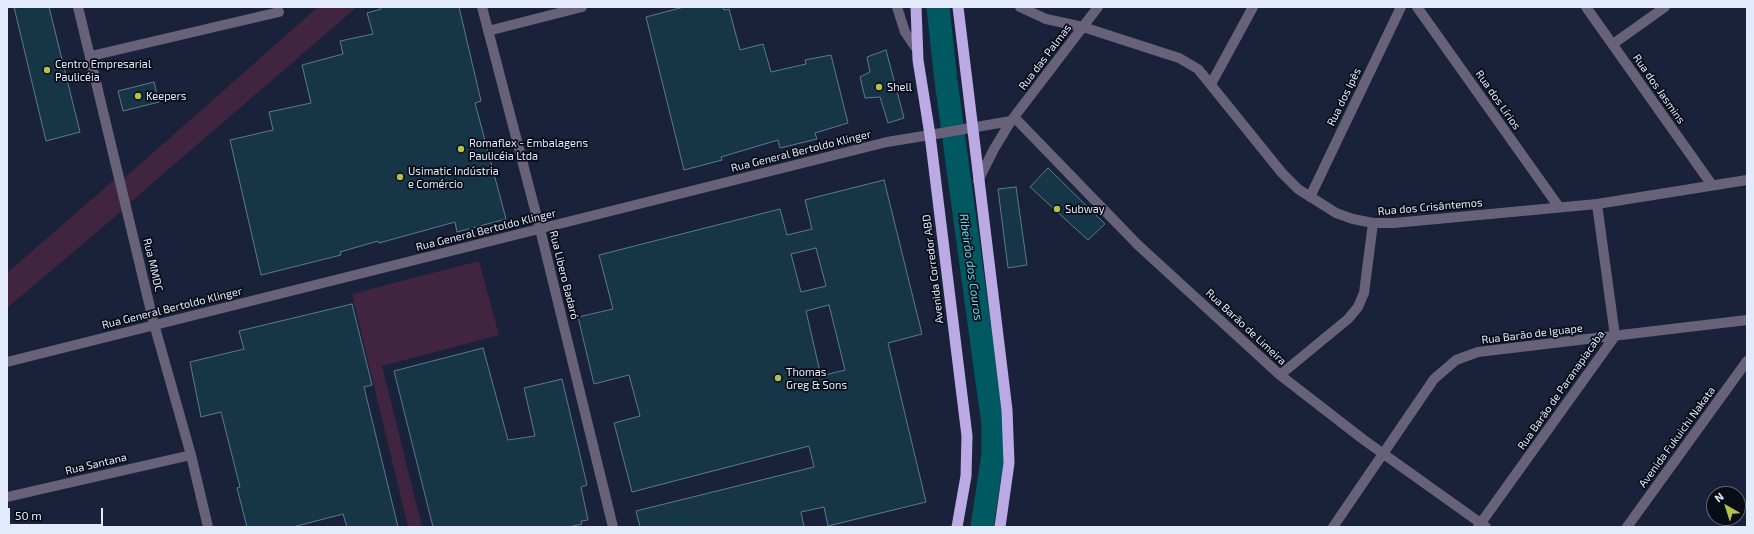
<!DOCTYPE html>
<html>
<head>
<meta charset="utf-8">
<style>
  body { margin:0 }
  #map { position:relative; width:1754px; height:534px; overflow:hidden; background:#19223a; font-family:"Exo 2",sans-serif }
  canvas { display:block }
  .frame { position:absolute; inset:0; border:8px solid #e3eafb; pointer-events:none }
  .north { position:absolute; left:1706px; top:486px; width:40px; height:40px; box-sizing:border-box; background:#080c17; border:1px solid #606572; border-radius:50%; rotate:321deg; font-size:11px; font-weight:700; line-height:16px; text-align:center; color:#e3eafb }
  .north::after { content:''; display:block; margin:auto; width:14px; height:18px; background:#b8c147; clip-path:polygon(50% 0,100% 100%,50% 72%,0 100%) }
  .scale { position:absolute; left:8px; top:508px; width:95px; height:18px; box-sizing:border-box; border:2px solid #e3eafb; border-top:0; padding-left:5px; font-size:12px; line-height:14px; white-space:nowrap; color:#e3eafb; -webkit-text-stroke:3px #080c17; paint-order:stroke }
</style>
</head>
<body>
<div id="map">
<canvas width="1754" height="534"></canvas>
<div class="frame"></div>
<div class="north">N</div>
<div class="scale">50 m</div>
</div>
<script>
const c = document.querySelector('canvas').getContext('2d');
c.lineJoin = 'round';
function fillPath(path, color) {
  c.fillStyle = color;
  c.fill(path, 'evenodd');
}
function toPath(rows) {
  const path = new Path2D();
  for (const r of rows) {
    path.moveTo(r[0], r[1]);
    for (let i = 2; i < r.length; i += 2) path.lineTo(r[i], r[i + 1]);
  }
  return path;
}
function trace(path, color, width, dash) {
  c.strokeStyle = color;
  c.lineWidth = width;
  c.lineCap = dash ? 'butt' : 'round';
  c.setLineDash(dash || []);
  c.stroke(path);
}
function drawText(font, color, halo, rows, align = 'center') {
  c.font = font + ' "Exo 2",sans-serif';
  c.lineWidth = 3.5;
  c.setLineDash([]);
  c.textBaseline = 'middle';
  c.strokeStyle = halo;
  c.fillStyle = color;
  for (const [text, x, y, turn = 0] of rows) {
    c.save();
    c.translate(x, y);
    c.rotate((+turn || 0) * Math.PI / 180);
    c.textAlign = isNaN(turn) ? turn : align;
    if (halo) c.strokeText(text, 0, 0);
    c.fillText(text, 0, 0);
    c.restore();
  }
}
fillPath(toPath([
  [318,7,357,7,127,205,121,181],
  [115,179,123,210,7,308,7,273],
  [479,261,499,335,382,366,422,527,408,527,352,294]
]), '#41243f');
trace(toPath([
  [938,7,946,81,993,425,993,454,982,527]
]), '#005860', 23);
const building = toPath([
  [14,7,49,7,80,132,46,141,14,7],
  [380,7,459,7,481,101,475,103,506,219,457,232,455,222,379,243,378,241,340,252,341,255,261,275,230,140,273,130,269,112,311,103,302,65,343,54,340,41,373,34,367,13,381,9,380,7],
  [684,7,723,7,724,10,729,9,740,50,763,44,771,72,806,64,805,60,831,55,848,123,815,133,817,139,780,148,778,140,721,157,722,160,684,170,646,17,684,7],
  [886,50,904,118,888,123,880,97,865,98,860,77,870,72,867,57,886,50],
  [154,82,159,102,123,111,118,91,154,82],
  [1048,168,1105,224,1088,240,1030,187,1048,168],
  [884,180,922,334,888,343,926,502,828,526,824,507,801,512,804,527,640,527,636,511,814,467,809,446,632,492,614,423,640,416,629,375,594,384,578,317,613,309,599,255,780,209,787,235,812,229,805,200,884,180],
  [816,248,826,286,801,292,791,254,816,248],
  [829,305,845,370,821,376,806,311,829,305],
  [1016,187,1027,265,1008,268,998,189,1016,187],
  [352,304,372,385,364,387,398,527,347,527,343,514,293,527,247,527,237,488,240,487,221,412,201,417,190,362,244,349,239,331,352,304],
  [483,348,508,440,535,436,524,388,562,379,587,485,581,487,588,520,581,521,582,524,569,527,433,527,394,371,483,348]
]);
fillPath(building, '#163547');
trace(building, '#5b7b8f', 1);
trace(toPath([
  [482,7,540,229,613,527],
  [897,7,905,32,918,51],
  [1020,7,1046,19,1083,27,1179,58,1198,69,1282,173,1298,189,1336,213,1353,219,1373,223,1394,223,1597,204,1747,180],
  [1417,7,1559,207],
  [1586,7,1712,185],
  [488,31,582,7],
  [1613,44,1665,7],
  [91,56,279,12],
  [1211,84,1253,7],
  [1014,117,1138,245,1280,375,1364,440,1486,527],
  [930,135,1011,121],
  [978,181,994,149,1011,121,1098,7],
  [1310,197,1401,7],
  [1280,375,1348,319,1358,307,1364,293,1373,223],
  [7,497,191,455],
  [1333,527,1434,379,1456,360,1478,352,1747,320],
  [1478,527,1615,336,1597,204],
  [1627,527,1747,361]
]), '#68617a', 10);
trace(toPath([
  [78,7,154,324,191,455,208,527],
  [7,362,887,142,930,135]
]), '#68617a', 10);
trace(toPath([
  [916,7,918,60,930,135,967,436,966,476,957,527],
  [958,7,1007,410,1009,463,1000,527]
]), '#bcaae5', 11);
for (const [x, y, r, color] of [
  [47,70,4,"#b8c147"],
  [879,87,4,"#b8c147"],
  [138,96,4,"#b8c147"],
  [461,149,4,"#b8c147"],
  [400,177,4,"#b8c147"],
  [1057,209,4,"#b8c147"],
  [778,378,4,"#b8c147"]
]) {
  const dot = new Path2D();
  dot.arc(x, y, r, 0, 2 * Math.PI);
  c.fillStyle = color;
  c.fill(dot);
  trace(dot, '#080c17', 1.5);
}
drawText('11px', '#e3eafb', '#080c17', [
  ["Rua das Palmas",1045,57,-53],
  ["Rua dos Jasmins",1659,89,55],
  ["Rua dos Ipês",1344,97,-64],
  ["Rua dos Lírios",1498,100,55],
  ["Rua General Bertoldo Klinger",801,151,-14],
  ["Rua dos Crisântemos",1430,207,-5],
  ["Rua General Bertoldo Klinger",486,230,-14],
  ["Rua MMDC",153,265,77],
  ["Avenida Corredor ABD",933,269,-97],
  ["Rua Libero Badaró",564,275,76],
  ["Rua General Bertoldo Klinger",172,308,-14],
  ["Rua Barão de Limeira",1246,327,43],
  ["Rua Barão de Iguape",1532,334,-7],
  ["Rua Barão de Paranapiacaba",1561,390,-55],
  ["Avenida Fukuichi Nakata",1677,437,-54],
  ["Rua Santana",96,464,-13]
]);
drawText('11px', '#e3eafb', '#080c17', [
  ["Centro Empresarial",55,64],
  ["Paulicéia",55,77],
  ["Shell",887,87],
  ["Keepers",146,96],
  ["Romaflex - Embalagens",469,143],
  ["Paulicéia Ltda",469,156],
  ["Usimatic Indústria",408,171],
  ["e Comércio",408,184],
  ["Subway",1065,209],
  ["Thomas",786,372],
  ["Greg & Sons",786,385]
], 'left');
drawText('italic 12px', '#5ae5f5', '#080c17', [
  ["Ribeirão dos Couros",971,267,82]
]);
</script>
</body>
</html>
